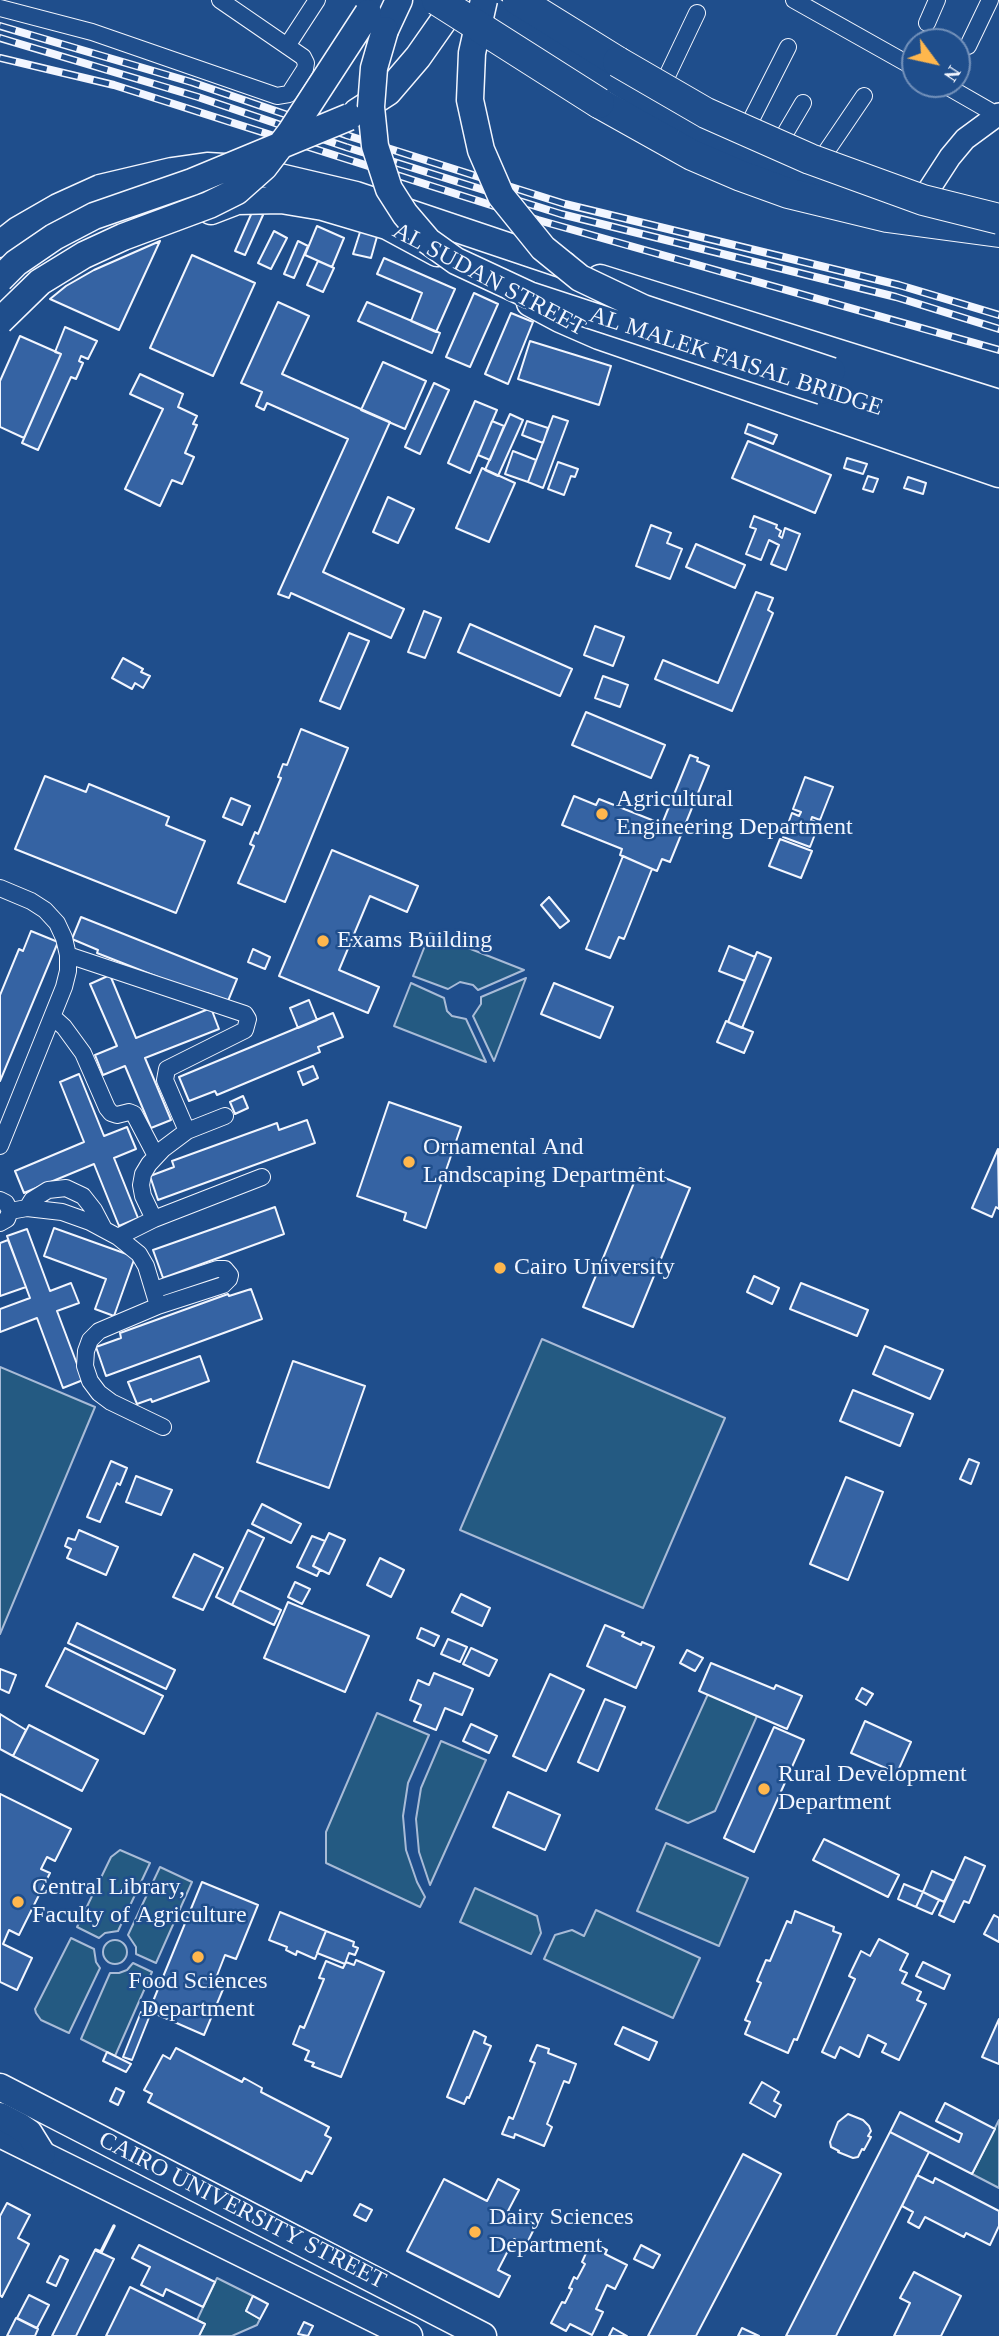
<!DOCTYPE html>
<html>
<head>
<meta charset="utf-8">
<style>
  body { margin:0 }
  #map { position:relative; width:999px; height:2336px; overflow:hidden; background:#1f4e8c; font-family:Georgia,serif }
  canvas { display:block }
  .north { position:absolute; left:901px; top:28px; width:70px; height:70px; box-sizing:border-box; background:#1f4e8c; border:2px solid #7391ba; border-radius:50%; rotate:123deg; font-size:19px; font-weight:700; line-height:28px; text-align:center; color:#f2f6ff }
  .north::after { content:''; display:block; margin:auto; width:24px; height:32px; background:#ffb74d; clip-path:polygon(50% 0,100% 100%,50% 72%,0 100%) }
</style>
</head>
<body>
<div id="map">
<canvas width="999" height="2336"></canvas>
<div class="north">N</div>
</div>
<script>
const c = document.querySelector('canvas').getContext('2d');
c.lineJoin = 'round';
function fillPath(path, color) {
  c.fillStyle = color;
  c.fill(path, 'evenodd');
}
function toPath(rows) {
  const path = new Path2D();
  for (const r of rows) {
    if (r.length === 3) {
      path.moveTo(r[0] + r[2], r[1]);
      path.arc(r[0], r[1], r[2], 0, 2 * Math.PI);
      continue;
    }
    path.moveTo(r[0], r[1]);
    for (let i = 2; i < r.length; i += 2) path.lineTo(r[i], r[i + 1]);
  }
  return path;
}
function trace(path, color, width, dash) {
  c.strokeStyle = color;
  c.lineWidth = width;
  c.lineCap = dash ? 'butt' : 'round';
  c.setLineDash(dash || []);
  c.stroke(path);
}
function drawText(font, color, halo, rows, align = 'center') {
  c.font = font + ' Georgia,serif';
  c.lineWidth = 5;
  c.setLineDash([]);
  c.textBaseline = 'middle';
  c.strokeStyle = halo;
  c.fillStyle = color;
  for (const [text, x, y, turn = 0] of rows) {
    c.save();
    c.translate(x, y);
    c.rotate((+turn || 0) * Math.PI / 180);
    c.textAlign = isNaN(turn) ? turn : align;
    if (halo) c.strokeText(text, 0, 0);
    c.fillText(text, 0, 0);
    c.restore();
  }
}
const green = toPath([
  [430,933,524,970,478,990,473,985,460,982,448,989,413,976,430,933],
  [526,978,494,1061,473,1016,481,1004,481,997,526,978],
  [411,983,444,998,447,1011,452,1016,466,1019,486,1062,394,1026,411,983],
  [542,1339,725,1418,643,1608,460,1530,542,1339],
  [0,1367,95,1407,0,1634,0,1367],
  [708,1694,757,1716,715,1811,688,1823,656,1809,708,1694],
  [377,1713,429,1735,408,1783,403,1816,406,1850,417,1882,425,1897,420,1907,326,1863,326,1832,377,1713],
  [441,1741,486,1760,430,1885,419,1852,416,1819,421,1788,441,1741],
  [666,1843,748,1878,719,1946,637,1911,666,1843],
  [120,1850,150,1863,118,1931,105,1933,99,1938,77,1927,111,1857,120,1850],
  [160,1867,192,1882,156,1963,136,1954,136,1947,128,1935,160,1867],
  [475,1888,537,1916,541,1933,531,1954,460,1922,475,1888],
  [596,1910,700,1958,673,2018,544,1959,555,1935,572,1930,584,1936,596,1910],
  [71,1938,94,1949,96,1962,100,1968,69,2033,41,2020,36,2013,35,2009,71,1938],
  [115,1952,12],
  [133,1963,152,1972,115,2056,81,2039,110,1973,119,1973,127,1970,133,1963],
  [999,2120,999,2188,972,2174,999,2120],
  [217,2278,253,2296,246,2311,260,2319,257,2325,232,2336,199,2336,205,2324,197,2320,217,2278]
]);
fillPath(green, '#245a82');
trace(green, '#a8bbd7', 2);
const building = toPath([
  [253,210,263,215,245,255,235,251,253,210],
  [317,226,344,238,332,267,305,255,317,226],
  [361,229,378,233,371,258,353,254,361,229],
  [274,231,287,238,271,269,258,263,274,231],
  [160,241,119,330,50,299,66,286,94,270,160,241],
  [298,241,308,246,294,278,284,274,298,241],
  [192,255,255,283,213,376,150,348,192,255],
  [384,258,455,289,436,332,411,321,422,293,377,274,384,258],
  [318,261,334,268,323,292,307,285,318,261],
  [474,293,498,304,470,367,446,357,474,293],
  [278,302,309,316,282,374,390,422,323,572,404,609,391,638,291,593,289,598,278,594,348,439,267,403,264,410,256,406,262,392,241,383,278,302],
  [367,302,440,333,432,353,358,321,367,302],
  [511,313,533,322,508,384,485,374,511,313],
  [65,327,97,341,88,359,81,356,79,361,83,363,76,379,71,377,38,450,22,443,61,354,55,352,65,327],
  [20,336,61,354,24,438,0,427,0,381,20,336],
  [530,341,611,366,599,405,518,379,530,341],
  [383,362,426,381,405,429,361,410,383,362],
  [140,374,183,394,178,407,197,416,193,424,197,425,185,453,194,457,182,484,172,480,160,506,125,489,163,409,130,394,140,374],
  [434,383,449,390,420,454,405,447,434,383],
  [475,401,497,410,470,473,448,463,475,401],
  [510,414,523,420,498,476,485,470,510,414],
  [553,416,568,421,543,488,528,482,553,416],
  [492,421,504,426,490,460,478,455,492,421],
  [527,421,548,428,543,443,522,435,527,421],
  [748,424,777,435,773,444,745,433,748,424],
  [748,441,831,475,815,513,732,478,748,441],
  [513,451,536,460,528,482,505,474,513,451],
  [847,458,867,464,863,474,844,468,847,458],
  [558,462,578,469,575,477,571,476,564,495,548,489,558,462],
  [482,468,515,483,489,542,456,528,482,468],
  [868,476,878,479,873,492,863,489,868,476],
  [908,477,926,483,923,494,904,488,908,477],
  [388,497,414,509,398,543,373,532,388,497],
  [754,516,777,525,776,528,781,531,779,536,782,538,785,528,800,534,786,570,771,564,779,545,769,540,761,560,746,554,756,529,750,527,754,516],
  [651,525,671,533,667,543,682,549,670,579,636,566,651,525],
  [696,544,745,565,735,588,686,567,696,544],
  [756,592,773,598,768,610,773,613,732,711,655,679,663,660,718,683,756,592],
  [424,611,441,618,425,658,408,652,424,611],
  [470,624,572,669,560,696,458,652,470,624],
  [595,626,624,637,613,666,584,655,595,626],
  [349,633,369,641,340,709,320,701,349,633],
  [123,658,143,669,141,672,150,676,143,688,135,683,132,689,112,678,123,658],
  [603,676,628,685,620,707,595,698,603,676],
  [586,712,665,745,651,778,572,745,586,712],
  [301,729,348,748,285,902,238,883,254,846,250,844,255,832,258,834,281,778,278,777,283,764,287,765,301,729],
  [690,755,698,758,697,761,709,766,670,862,662,859,657,871,620,855,622,849,562,825,574,796,596,805,599,799,662,824,690,755],
  [45,776,86,792,89,784,169,817,166,825,205,841,176,913,15,849,45,776],
  [805,777,833,787,820,820,812,817,811,820,819,824,810,847,783,837,792,813,799,816,801,812,793,809,805,777],
  [231,798,250,806,242,825,223,817,231,798],
  [780,839,812,851,801,878,769,866,780,839],
  [332,850,418,886,407,912,370,896,339,970,379,987,368,1013,279,976,332,850],
  [623,856,652,869,624,939,619,937,610,958,586,949,623,856],
  [549,897,569,921,560,928,541,905,549,897],
  [81,917,237,979,228,1001,207,993,206,996,97,953,98,950,72,939,81,917],
  [31,931,58,942,0,1081,0,995,19,949,23,951,31,931],
  [729,946,755,957,745,981,719,971,729,946],
  [253,949,270,957,265,969,248,962,253,949],
  [757,952,771,958,742,1028,728,1022,757,952],
  [110,975,136,1038,211,1008,219,1029,145,1058,171,1120,151,1128,125,1066,103,1075,95,1055,117,1046,90,984,110,975],
  [554,983,613,1007,600,1038,541,1014,554,983],
  [309,1000,317,1020,298,1028,290,1008,309,1000],
  [333,1013,343,1037,318,1047,320,1052,217,1095,215,1091,189,1101,179,1077,333,1013],
  [726,1021,753,1032,744,1053,717,1042,726,1021],
  [313,1066,318,1078,303,1085,298,1072,313,1066],
  [79,1074,104,1136,127,1127,136,1149,114,1158,138,1218,119,1226,94,1164,24,1193,15,1171,84,1142,60,1082,79,1074],
  [243,1096,248,1108,235,1114,230,1102,243,1096],
  [389,1102,461,1127,426,1228,404,1220,406,1213,357,1196,389,1102],
  [307,1120,315,1143,158,1200,150,1176,174,1167,172,1161,277,1123,279,1130,307,1120],
  [998,1149,999,1209,996,1207,992,1217,972,1208,998,1149],
  [640,1168,690,1188,633,1327,583,1307,640,1168],
  [275,1207,284,1234,163,1278,153,1250,275,1207],
  [54,1228,135,1257,114,1316,95,1309,106,1279,44,1256,54,1228],
  [27,1229,50,1291,71,1283,79,1303,57,1311,83,1380,63,1388,37,1318,0,1332,0,1309,30,1298,7,1236,27,1229],
  [8,1240,26,1287,0,1296,0,1243,8,1240],
  [754,1276,779,1288,772,1304,747,1292,754,1276],
  [801,1283,868,1310,857,1336,790,1309,801,1283],
  [251,1289,262,1319,106,1376,96,1347,121,1338,120,1333,228,1294,229,1296,251,1289],
  [885,1346,943,1370,930,1399,873,1374,885,1346],
  [200,1356,209,1381,152,1402,151,1399,137,1404,128,1382,200,1356],
  [293,1361,365,1386,329,1488,257,1462,293,1361],
  [853,1390,913,1414,900,1446,840,1421,853,1390],
  [969,1459,979,1463,971,1484,960,1479,969,1459],
  [111,1461,127,1468,120,1485,117,1483,100,1522,87,1517,111,1461],
  [136,1476,172,1490,161,1515,126,1502,136,1476],
  [846,1477,883,1492,848,1580,810,1564,846,1477],
  [262,1504,301,1524,291,1543,252,1524,262,1504],
  [79,1530,118,1547,106,1575,67,1558,71,1549,65,1546,68,1538,75,1540,79,1530],
  [248,1530,264,1538,232,1605,216,1597,248,1530],
  [329,1533,345,1540,329,1574,313,1566,329,1533],
  [312,1536,325,1541,313,1566,320,1570,317,1576,297,1567,312,1536],
  [194,1554,223,1568,203,1610,173,1597,194,1554],
  [380,1558,404,1570,391,1597,367,1585,380,1558],
  [295,1582,310,1589,302,1604,288,1597,295,1582],
  [239,1590,281,1610,274,1625,232,1605,239,1590],
  [461,1594,490,1608,482,1626,452,1612,461,1594],
  [288,1602,369,1636,345,1692,264,1658,288,1602],
  [77,1623,175,1670,166,1689,68,1643,77,1623],
  [605,1625,624,1633,622,1636,641,1645,642,1642,654,1647,636,1688,587,1666,605,1625],
  [421,1628,439,1636,434,1646,417,1638,421,1628],
  [448,1639,467,1647,460,1662,441,1654,448,1639],
  [65,1648,163,1696,144,1734,46,1686,65,1648],
  [471,1648,497,1660,489,1676,463,1664,471,1648],
  [687,1650,703,1658,695,1671,680,1663,687,1650],
  [711,1663,774,1689,776,1685,802,1696,787,1729,699,1691,711,1663],
  [0,1669,16,1675,9,1693,0,1689,0,1669],
  [434,1673,473,1689,462,1715,445,1708,436,1730,414,1721,421,1705,410,1700,418,1680,429,1685,434,1673],
  [550,1674,584,1690,546,1771,513,1756,550,1674],
  [862,1688,873,1694,866,1705,856,1699,862,1688],
  [605,1699,625,1707,598,1771,578,1762,605,1699],
  [0,1714,26,1730,13,1756,0,1749,0,1714],
  [865,1721,911,1742,897,1773,851,1753,865,1721],
  [471,1724,497,1736,489,1753,463,1741,471,1724],
  [29,1725,98,1760,82,1791,13,1756,29,1725],
  [774,1727,804,1740,754,1852,724,1838,774,1727],
  [508,1792,560,1815,545,1850,493,1827,508,1792],
  [0,1794,71,1829,55,1861,47,1857,41,1869,50,1873,19,1935,9,1930,3,1944,32,1958,17,1990,0,1982,0,1794],
  [824,1839,899,1875,888,1897,813,1860,824,1839],
  [965,1857,985,1866,969,1903,964,1901,954,1922,939,1915,965,1857],
  [932,1871,954,1881,944,1902,923,1892,932,1871],
  [202,1882,258,1905,236,1959,225,1955,216,1978,226,1982,204,2035,149,2011,202,1882],
  [904,1884,923,1892,916,1907,898,1899,904,1884],
  [923,1892,939,1900,932,1914,916,1907,923,1892],
  [795,1911,834,1927,833,1931,841,1934,797,2040,794,2039,788,2053,745,2034,750,2022,745,2020,761,1983,757,1981,766,1960,770,1961,787,1921,791,1923,795,1911],
  [280,1912,326,1931,315,1959,297,1951,296,1955,286,1950,287,1947,269,1940,280,1912],
  [994,1915,999,1918,999,1942,984,1934,994,1915],
  [326,1931,354,1942,353,1946,358,1948,355,1955,349,1953,345,1964,317,1953,326,1931],
  [879,1939,908,1954,900,1970,907,1973,902,1983,921,1992,917,2000,926,2004,899,2060,882,2052,886,2044,868,2035,859,2057,840,2047,835,2058,822,2052,855,1979,849,1976,861,1951,870,1956,879,1939],
  [356,1960,384,1972,341,2077,312,2066,314,2063,305,2060,309,2051,293,2044,300,2026,304,2028,324,1979,319,1978,326,1961,343,1968,346,1962,354,1965,356,1960],
  [923,1962,950,1975,944,1989,916,1976,923,1962],
  [141,2012,150,2015,132,2060,123,2057,141,2012],
  [999,2019,999,2064,982,2057,999,2019],
  [623,2027,657,2042,649,2060,615,2044,623,2027],
  [474,2031,486,2037,484,2043,491,2046,469,2098,467,2097,464,2104,447,2097,474,2031],
  [537,2045,549,2049,548,2053,576,2064,569,2083,564,2081,547,2124,552,2127,544,2146,515,2134,514,2138,502,2134,509,2117,513,2119,535,2063,530,2061,537,2045],
  [176,2048,242,2082,244,2078,262,2088,261,2092,329,2127,325,2135,331,2138,312,2174,306,2171,301,2181,148,2102,152,2094,144,2090,163,2055,170,2059,176,2048],
  [107,2052,131,2064,126,2072,103,2061,107,2052],
  [762,2082,779,2092,774,2101,781,2105,775,2117,750,2103,762,2082],
  [116,2088,124,2092,118,2105,110,2101,116,2088],
  [945,2103,995,2129,972,2174,890,2132,900,2112,959,2142,962,2134,936,2121,945,2103],
  [848,2114,863,2120,869,2126,871,2131,868,2136,871,2137,864,2150,862,2149,858,2157,853,2158,838,2152,839,2151,831,2147,830,2142,838,2122,848,2114],
  [890,2132,929,2152,836,2336,786,2336,890,2132],
  [743,2154,781,2174,696,2336,648,2336,743,2154],
  [917,2175,933,2183,935,2178,999,2211,999,2226,990,2245,966,2233,964,2237,925,2217,919,2228,908,2222,913,2212,902,2206,917,2175],
  [444,2179,487,2201,498,2179,519,2190,508,2211,536,2225,526,2245,514,2239,498,2270,510,2276,499,2297,407,2251,444,2179],
  [7,2203,30,2215,18,2238,29,2244,2,2297,0,2295,0,2216,7,2203],
  [360,2204,372,2210,366,2221,354,2215,360,2204],
  [591,2242,607,2250,605,2254,627,2265,615,2289,607,2285,596,2309,603,2312,592,2335,570,2324,566,2331,551,2323,562,2302,565,2303,572,2289,569,2288,574,2277,577,2279,585,2264,582,2262,591,2242],
  [139,2245,215,2282,203,2307,166,2289,163,2296,141,2285,150,2267,132,2258,139,2245],
  [641,2245,660,2255,653,2268,634,2259,641,2245],
  [95,2250,114,2259,76,2336,52,2336,95,2250],
  [60,2256,68,2260,56,2286,47,2282,60,2256],
  [914,2272,961,2296,941,2336,894,2336,910,2303,900,2298,914,2272],
  [130,2287,205,2324,199,2336,106,2336,130,2287],
  [29,2295,49,2305,37,2328,17,2318,29,2295],
  [253,2296,268,2304,260,2319,246,2311,253,2296],
  [16,2318,38,2329,35,2336,7,2336,16,2318],
  [304,2322,313,2326,308,2336,298,2334,304,2322],
  [613,2328,627,2336,609,2336,613,2328],
  [742,2328,759,2336,738,2336,742,2328]
]);
fillPath(building, '#3563a3');
trace(building, '#f2f6ff', 2);
const minor = toPath([
  [794,0,915,68],
  [0,8,92,32,277,96,289,94,305,69,306,63,303,57,220,0],
  [927,23,937,0],
  [287,46,317,0],
  [968,46,990,0],
  [667,76,697,13],
  [943,84,997,115],
  [750,122,788,47],
  [783,137,803,103],
  [824,155,864,96],
  [0,888,31,901,45,910,57,923,64,938,68,955,68,971,64,987,0,1146],
  [68,955,245,1014,248,1019,245,1030,167,1069,165,1080,187,1131],
  [53,1017,64,1027,83,1053,107,1108,111,1113,117,1115,129,1112,134,1114,156,1156],
  [0,1200,6,1203,10,1211,7,1219,0,1223],
  [27,1208,32,1200,48,1190,66,1188,83,1196,94,1210,104,1229],
  [10,1211,27,1208,62,1212,90,1222,118,1237,139,1254,146,1266,156,1299],
  [154,1219,143,1196,141,1185,143,1174,149,1164,163,1149,187,1131,225,1116],
  [118,1237,154,1219,262,1177],
  [154,1290,217,1269,225,1269,230,1275,229,1279,223,1285,158,1306,99,1331,90,1340,86,1351,85,1366,90,1381,99,1393,111,1402,163,1427]
]);
const tertiary = toPath([
  [924,197,950,157,965,139,999,114]
]);
const secondary = toPath([
  [478,0,690,127,758,159,807,178,900,207]
]);
const primary = toPath([
  [385,30,399,0],
  [357,112,388,92,418,57,458,0],
  [211,211,237,201,281,200,323,207,387,226,437,253],
  [0,244,18,230,58,207,100,188,172,171,207,166,241,168,356,195,564,265],
  [600,278,999,403],
  [530,303,560,319,599,336,999,474],
  [832,371,999,426],
  [822,391,999,449],
  [0,2087,483,2336],
  [0,2134,409,2336]
]);
const trunk = toPath([
  [0,2116,19,2126,29,2133,42,2154]
]);
const motorway = toPath([
  [518,0,618,62],
  [599,103,692,155,741,176,788,193,887,217,999,232]
]);
trace(minor, '#f2f6ff', 18);
trace(tertiary, '#f2f6ff', 24);
trace(secondary, '#f2f6ff', 25);
trace(primary, '#f2f6ff', 29);
trace(trunk, '#f2f6ff', 29);
trace(motorway, '#f2f6ff', 32);
trace(minor, '#1f4e8c', 16);
trace(tertiary, '#1f4e8c', 21);
trace(secondary, '#1f4e8c', 23);
trace(primary, '#1f4e8c', 26);
trace(trunk, '#1f4e8c', 26);
trace(motorway, '#1f4e8c', 30);
const rail = toPath([
  [0,26,191,82,346,135,565,204,899,285,999,315],
  [0,38,198,97,346,147,561,214,896,297,999,329],
  [0,58,114,85,538,220,999,350]
]);
trace(rail, '#f2f6ff', 8);
trace(rail, '#1f4e8c', 5, [16]);
const primaryBridge = toPath([
  [484,0,472,53,470,100,481,150,501,196,543,248,580,278,643,308,832,371],
  [385,30,374,68,371,107,375,146,389,189,405,214,428,241,456,261,529,295,822,391],
  [0,279,16,263,54,237,94,216,192,182,349,117],
  [0,321,40,282,84,255,123,237,209,205,237,191,264,167,290,133,368,13]
]);
const motorwayBridge = toPath([
  [437,0,599,103],
  [618,62,706,113,810,159,923,200,999,219]
]);
trace(primaryBridge, '#f2f6ff', 29, []);
trace(motorwayBridge, '#f2f6ff', 32, []);
trace(primaryBridge, '#1f4e8c', 26);
trace(motorwayBridge, '#1f4e8c', 30);
trace(toPath([
  [96,2250,101,2252,114,2226]
]), '#f2f6ff', 3.5);
for (const [x, y, r, color] of [
  [602,814,7,"#ffb74d"],
  [323,941,7,"#ffb74d"],
  [409,1162,7,"#ffb74d"],
  [500,1268,7,"#ffb74d"],
  [764,1789,7,"#ffb74d"],
  [18,1902,7,"#ffb74d"],
  [198,1957,7,"#ffb74d"],
  [475,2232,7,"#ffb74d"]
]) {
  const dot = new Path2D();
  dot.arc(x, y, r, 0, 2 * Math.PI);
  c.fillStyle = color;
  c.fill(dot);
  trace(dot, '#1f4e8c', 2.5);
}
drawText('24px', '#f2f6ff', '#1f4e8c', [
  ["AL SUDAN STREET",489,280,28],
  ["AL MALEK FAISAL BRIDGE",736,362,18],
  ["CAIRO UNIVERSITY STREET",242,2211,27]
]);
drawText('24px', '#f2f6ff', '#1f4e8c', [
  ["Agricultural",616,800],
  ["Engineering Department",616,828],
  ["Exams Building",337,941],
  ["Ornamental And",423,1148],
  ["Landscaping Department",423,1176],
  ["Cairo University",514,1268],
  ["Rural Development",778,1775],
  ["Department",778,1803],
  ["Central Library,",32,1888],
  ["Faculty of Agriculture",32,1916],
  ["Food Sciences",198,1982,"center"],
  ["Department",198,2010,"center"],
  ["Dairy Sciences",489,2218],
  ["Department",489,2246]
], 'left');
</script>
</body>
</html>
